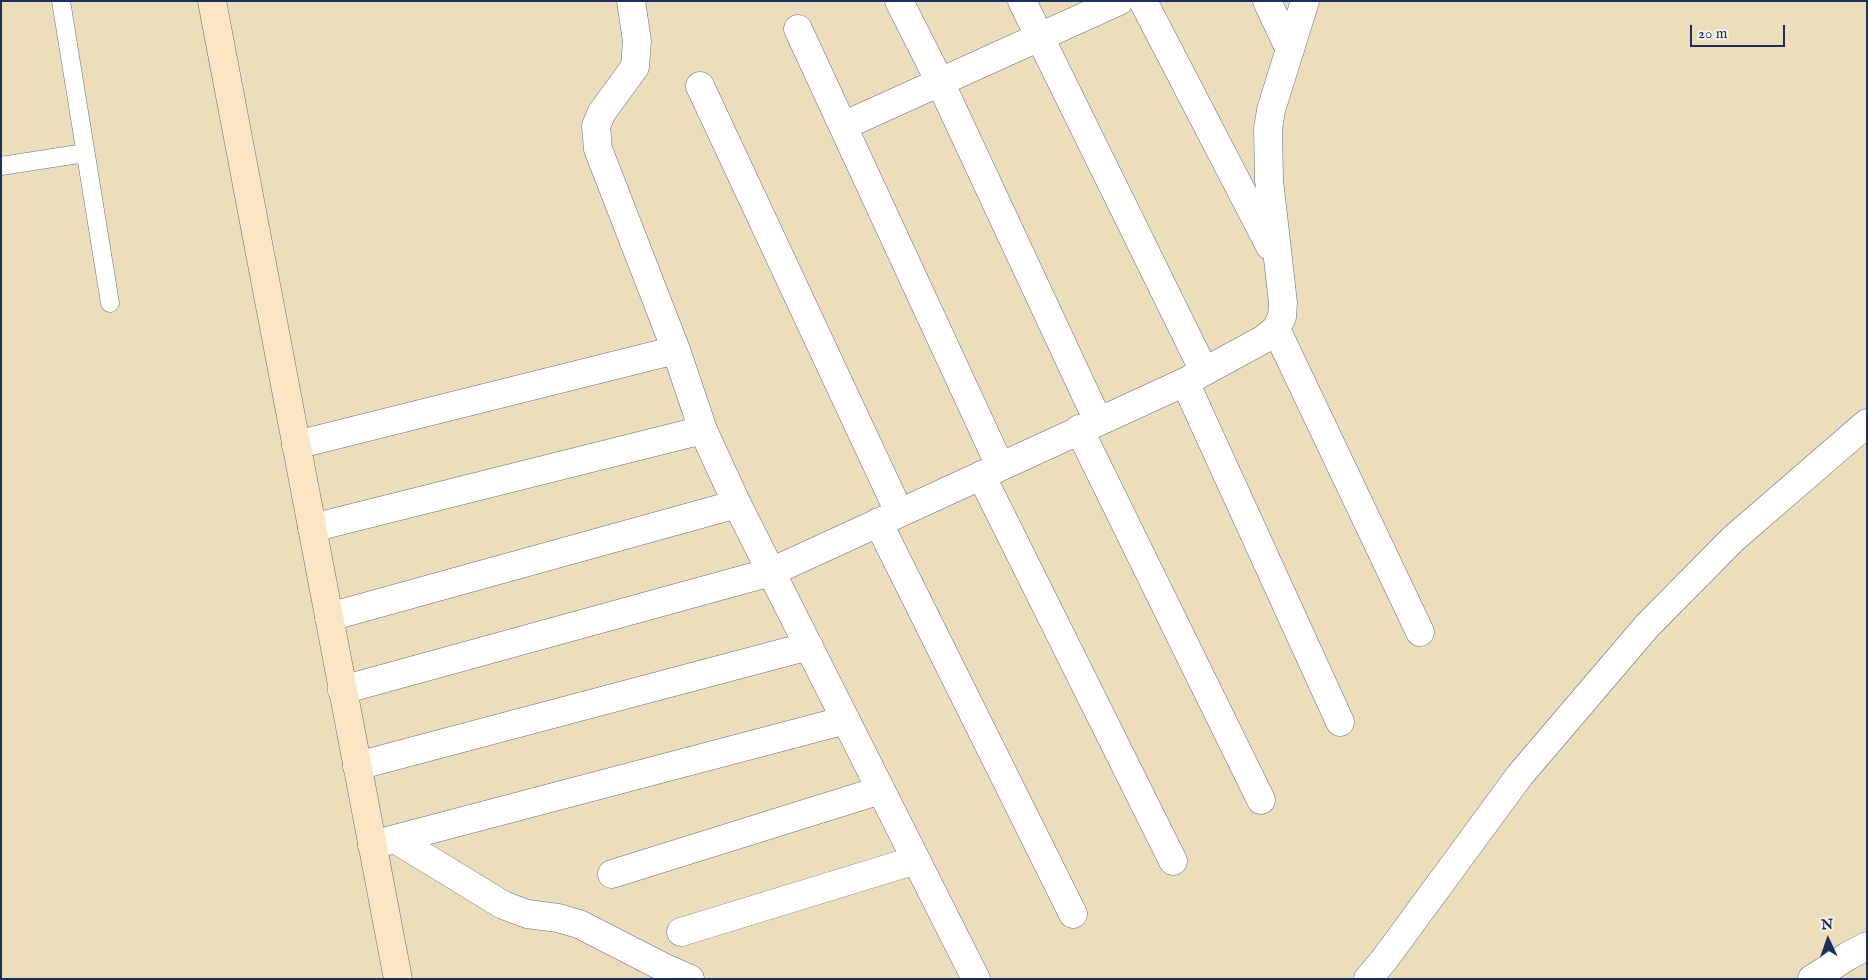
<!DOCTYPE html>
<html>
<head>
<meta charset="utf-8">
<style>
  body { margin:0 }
  #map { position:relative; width:1868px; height:980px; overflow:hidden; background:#ecdebb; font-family:"IM FELL English",serif }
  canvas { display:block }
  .frame { position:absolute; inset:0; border:2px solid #1b2f5e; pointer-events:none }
  .north { position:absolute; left:1803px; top:915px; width:50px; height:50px; -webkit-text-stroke:4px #f7f3e8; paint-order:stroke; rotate:357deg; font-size:14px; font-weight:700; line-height:20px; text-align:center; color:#1b2f5e }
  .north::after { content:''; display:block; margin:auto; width:18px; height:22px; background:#1b2f5e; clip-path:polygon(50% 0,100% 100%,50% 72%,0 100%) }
  .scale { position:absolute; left:1690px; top:25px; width:95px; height:22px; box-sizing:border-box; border:2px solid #1b2f5e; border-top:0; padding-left:6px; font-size:15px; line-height:18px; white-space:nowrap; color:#1b2f5e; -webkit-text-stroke:4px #f7f3e8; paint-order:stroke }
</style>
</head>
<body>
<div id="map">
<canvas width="1868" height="980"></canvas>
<div class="frame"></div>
<div class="north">N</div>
<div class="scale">20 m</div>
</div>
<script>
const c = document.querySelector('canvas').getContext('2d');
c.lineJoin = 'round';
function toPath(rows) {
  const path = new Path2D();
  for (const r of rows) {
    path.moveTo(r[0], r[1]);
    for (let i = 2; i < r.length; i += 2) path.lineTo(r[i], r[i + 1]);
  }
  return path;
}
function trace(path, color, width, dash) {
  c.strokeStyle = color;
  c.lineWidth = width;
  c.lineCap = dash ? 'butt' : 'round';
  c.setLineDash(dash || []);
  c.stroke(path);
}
const lane = toPath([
  [61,1,110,303],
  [1,166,85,153]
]);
const street = toPath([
  [631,1,637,41,635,67,602,112,596,126,598,149,676,350,703,430,737,504,976,979],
  [899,1,940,82,1098,421],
  [1022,1,1204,371],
  [1143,1,1270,246],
  [1267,1,1290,50],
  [798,29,1000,466],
  [700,86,899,512],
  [843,126,1119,1],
  [1276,329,1420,632],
  [1185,382,1340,722],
  [1079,429,1261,800],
  [296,445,676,350],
  [981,475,1173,861],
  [878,522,1073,914],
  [312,528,703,430],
  [329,617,737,504],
  [342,690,771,572,1185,382,1264,339,1276,329,1282,317,1283,303,1269,180,1268,129,1271,110,1305,1],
  [357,766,809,646],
  [395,839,503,905,527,914,558,918,579,924,663,967,690,979],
  [372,845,846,720],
  [612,874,881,790],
  [681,932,916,860],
  [1368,979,1384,960,1520,775,1647,626,1733,539,1867,423],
  [1812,979,1848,956,1867,946]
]);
const secondary = toPath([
  [212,1,398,979]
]);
trace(lane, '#646c7f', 19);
trace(street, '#646c7f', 29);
trace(secondary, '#646c7f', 29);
trace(lane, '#fff', 18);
trace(street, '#fff', 28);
trace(secondary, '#fce5c4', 28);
</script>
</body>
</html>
